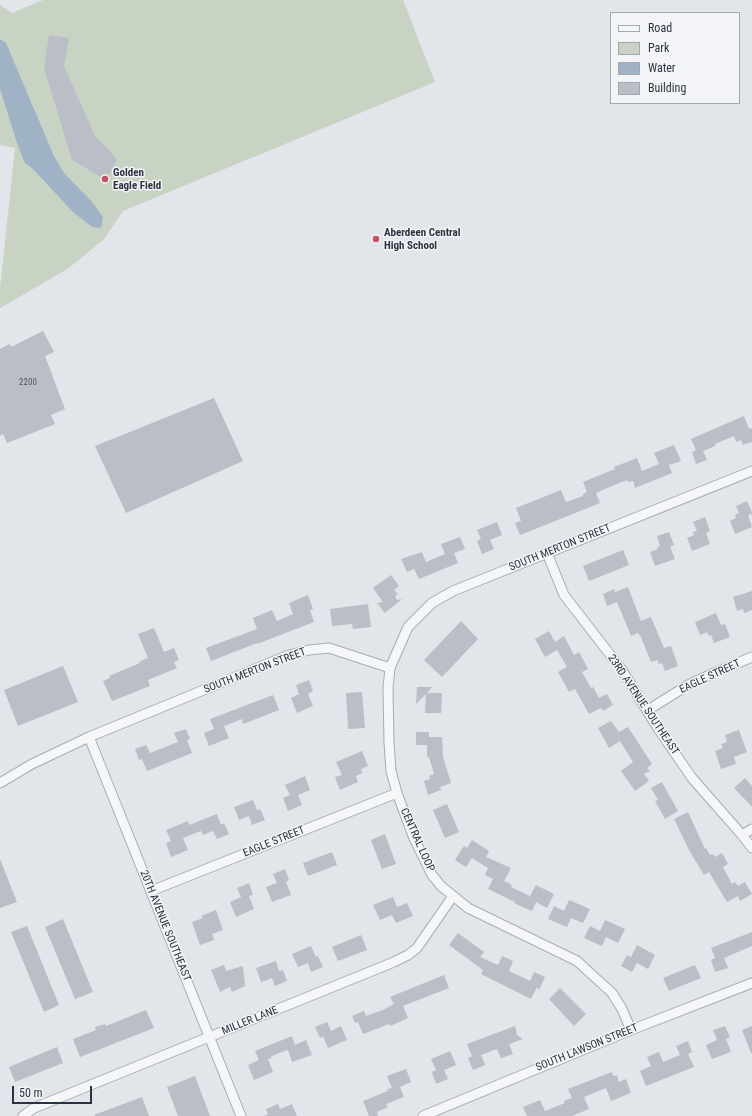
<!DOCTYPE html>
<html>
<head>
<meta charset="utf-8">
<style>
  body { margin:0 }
  #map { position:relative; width:752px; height:1116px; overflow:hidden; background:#e2e5e9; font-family:"Roboto Condensed",sans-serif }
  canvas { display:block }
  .legend { position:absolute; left:610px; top:12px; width:130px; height:92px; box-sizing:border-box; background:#f2f4f7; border:1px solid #a3a7ae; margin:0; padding:5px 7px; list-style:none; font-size:12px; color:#2c3340 }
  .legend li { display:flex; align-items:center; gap:8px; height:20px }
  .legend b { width:20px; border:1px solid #a3a7ae }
  .scale { position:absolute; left:12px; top:1086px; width:80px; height:18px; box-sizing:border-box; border:2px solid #2c3340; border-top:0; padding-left:5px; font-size:12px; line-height:14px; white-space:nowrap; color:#2c3340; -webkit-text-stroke:3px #f2f4f7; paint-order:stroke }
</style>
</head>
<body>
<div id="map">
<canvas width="752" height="1116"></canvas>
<ul class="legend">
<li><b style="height:5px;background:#f5f6f8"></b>Road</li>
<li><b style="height:11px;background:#c8d3c4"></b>Park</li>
<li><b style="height:11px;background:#a0b3c6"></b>Water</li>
<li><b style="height:11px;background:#babec6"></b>Building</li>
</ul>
<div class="scale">50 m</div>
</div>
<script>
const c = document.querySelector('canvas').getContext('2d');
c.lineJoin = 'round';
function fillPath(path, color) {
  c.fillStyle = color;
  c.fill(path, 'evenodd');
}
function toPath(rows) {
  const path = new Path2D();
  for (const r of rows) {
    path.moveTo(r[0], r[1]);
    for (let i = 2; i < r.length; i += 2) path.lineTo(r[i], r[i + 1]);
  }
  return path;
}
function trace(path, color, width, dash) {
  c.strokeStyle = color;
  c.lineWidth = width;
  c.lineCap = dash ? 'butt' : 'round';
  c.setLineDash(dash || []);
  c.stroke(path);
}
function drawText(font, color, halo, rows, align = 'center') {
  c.font = font + ' "Roboto Condensed",sans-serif';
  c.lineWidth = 3;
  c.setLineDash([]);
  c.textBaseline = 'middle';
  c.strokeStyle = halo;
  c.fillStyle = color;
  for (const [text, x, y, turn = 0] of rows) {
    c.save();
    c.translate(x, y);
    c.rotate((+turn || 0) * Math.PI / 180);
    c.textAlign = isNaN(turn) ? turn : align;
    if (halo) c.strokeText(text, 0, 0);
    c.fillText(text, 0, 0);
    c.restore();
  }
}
fillPath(toPath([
  [43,0,403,0,435,82,123,211,104,239,69,268,0,308,0,289,15,148,0,145,0,5,12,13]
]), '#c8d3c4');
fillPath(toPath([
  [0,39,6,43,54,156,64,173,92,202,103,217,101,228,92,227,73,212,33,169,25,163,18,146,0,89]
]), '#a0b3c6');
fillPath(toPath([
  [49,35,69,38,64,66,95,136,117,159,106,180,72,160,44,68],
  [43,331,54,352,45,356,65,409,51,415,55,424,7,443,3,434,0,436,0,349,10,344,11,347],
  [214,398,243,461,126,513,95,446],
  [744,416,749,429,752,428,752,442,743,445,741,440,736,442,734,436,715,444,715,446,703,451,707,460,696,464,692,452,696,450,691,439],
  [674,445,681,461,669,465,672,473,635,488,633,481,628,482,627,480,607,488,596,493,600,503,520,535,515,523,521,521,516,508,561,490,566,502,583,496,583,494,587,492,583,482,615,469,614,467,637,458,642,471,659,464,654,453],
  [747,501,752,512,752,514,748,515,752,527,735,534,730,521,736,518,735,515,739,513,736,506],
  [705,517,710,531,706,533,710,544,692,551,687,538,694,535,693,532,697,531,693,522],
  [497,522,502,535,490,540,494,549,482,554,477,541,481,539,477,530],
  [669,532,674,545,670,547,675,559,655,566,650,552,658,549,657,547,660,546,657,536],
  [460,537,465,549,454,553,458,563,419,579,414,569,407,572,401,559,422,552,426,562,445,554,441,544],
  [623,550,629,565,589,581,583,566],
  [391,575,399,586,394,590,398,594,395,596,397,600,402,599,385,613,377,603,383,602,373,588],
  [628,587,641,621,651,617,664,648,671,646,678,666,665,671,662,663,659,664,657,660,651,662,640,635,639,635,638,633,631,636,617,602,607,606,603,594,614,589,615,592],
  [752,591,752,610,744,613,743,609,737,611,733,597],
  [308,595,313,609,310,610,314,622,257,644,257,643,211,661,206,648,257,629,253,618,272,610,277,621,293,614,289,603],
  [368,604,371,627,353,629,352,624,332,626,330,609],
  [716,613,721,625,725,624,730,637,714,643,711,635,709,636,707,632,700,635,695,622],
  [461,621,478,639,442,677,424,660],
  [154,628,164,652,174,648,179,660,174,662,177,668,148,680,150,686,112,701,103,681,110,678,109,676,140,663,139,662,148,658,138,634],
  [549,631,555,642,564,636,574,655,579,652,588,669,582,672,591,688,593,687,599,698,607,694,613,705,603,711,601,708,589,714,575,689,569,692,558,672,567,667,557,650,545,657,535,639],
  [63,666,78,702,18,726,4,690],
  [309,680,313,691,308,694,313,706,297,713,291,698,299,694,296,685],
  [417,687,432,687,427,693,442,693,441,713,425,713,426,694,416,704],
  [362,692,365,728,348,729,346,693],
  [273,695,279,710,243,724,242,719,224,726,229,738,209,746,204,733,214,729,210,719],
  [611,721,619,732,628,727,652,764,647,768,650,771,644,774,649,781,635,791,621,771,633,762,620,741,609,748,598,728],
  [186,729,190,739,187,740,192,753,147,771,142,759,139,760,135,749,146,745,150,753,178,742,174,733],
  [739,730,747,752,734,757,736,764,721,769,715,751,723,748,721,744,727,742,725,735],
  [416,732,429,732,429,737,442,737,443,757,451,783,440,787,441,790,428,795,424,781,430,779,429,776,434,774,429,757,427,757,427,745,416,745],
  [362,751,368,766,361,769,362,773,356,776,358,782,340,790,335,777,342,775,336,762],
  [305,776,310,790,298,795,302,805,288,811,283,798,290,795,285,785],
  [745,778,752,786,752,807,734,788],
  [662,782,678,811,665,819,655,801,658,800,651,788],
  [253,800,257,810,260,809,265,820,252,825,249,816,239,820,234,807],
  [447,804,459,832,445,838,433,810],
  [688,812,705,849,706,848,710,855,713,854,715,857,722,853,728,864,723,867,732,884,735,882,738,886,745,882,752,894,740,901,738,896,727,902,709,872,704,875,689,850,674,819],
  [217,814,221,825,224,823,229,834,217,839,213,831,203,835,201,831,183,838,188,850,171,857,166,843,171,841,166,830,188,821,189,825],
  [385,834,396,864,382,869,371,840],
  [472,840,489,851,486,857,511,868,504,881,512,885,511,887,530,896,536,885,554,894,547,908,536,902,532,911,514,903,515,902,488,889,493,879,485,875,488,868,472,858,466,867,455,860,462,849,464,846,467,848],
  [332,852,337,865,308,876,303,863],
  [0,859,17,902,0,908],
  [285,869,289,880,286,882,291,895,272,902,266,887,277,883,273,874],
  [249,883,253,895,249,896,254,909,236,917,230,902,241,897,237,888],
  [393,897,397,907,407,903,413,916,396,923,392,915,380,920,373,905],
  [569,900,590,909,583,923,571,918,567,927,548,919,554,906,564,911],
  [216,910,223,930,212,934,214,940,200,945,192,922,203,918,201,916],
  [63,919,93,992,75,999,45,927],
  [605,920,625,929,618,943,606,937,602,946,584,938,590,926,600,931],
  [27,926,59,1005,44,1012,11,932],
  [752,932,752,946,724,958,728,968,715,972,711,960,715,958,711,948],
  [458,933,484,952,480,957,498,965,502,956,513,961,509,971,530,981,534,972,545,977,539,990,537,987,531,999,481,974,483,970,449,945],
  [361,935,367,950,338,961,332,947],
  [637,945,655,955,648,969,637,963,632,972,621,966,627,955,631,957],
  [311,946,316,957,318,956,323,967,311,972,308,963,298,967,292,954],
  [276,961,279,971,283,970,287,981,275,986,272,978,261,982,256,968],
  [224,965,226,971,243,966,245,986,232,992,230,987,220,992,211,970],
  [695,965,701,978,669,991,663,978],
  [444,975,449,988,403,1006,408,1018,390,1026,389,1024,363,1034,358,1022,355,1023,352,1016,364,1011,366,1016,383,1010,394,1004,390,997],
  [560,988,586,1014,574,1026,549,999],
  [146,1010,154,1028,80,1057,73,1039,96,1030,95,1027,105,1024,106,1026],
  [327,1022,331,1031,341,1026,347,1040,328,1048,323,1036,320,1038,315,1027],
  [515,1026,517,1035,523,1039,509,1044,513,1054,501,1058,497,1049,481,1055,485,1065,473,1070,468,1058,472,1056,467,1044],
  [725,1026,730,1037,726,1039,731,1052,712,1059,706,1045,717,1040,713,1030],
  [752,1026,752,1053,751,1053,742,1030],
  [292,1036,295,1045,306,1040,312,1055,292,1062,288,1050,271,1056,272,1058,268,1059,273,1072,254,1080,248,1065,259,1060,255,1051],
  [688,1041,692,1052,688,1054,694,1067,646,1086,640,1071,651,1066,647,1057,659,1052,663,1062,680,1055,676,1046],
  [57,1047,63,1063,15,1082,9,1067],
  [450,1051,456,1065,444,1070,448,1079,436,1084,432,1072,436,1070,431,1059],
  [406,1069,411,1082,400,1087,404,1097,386,1104,388,1107,377,1112,378,1116,369,1116,363,1101,388,1091,387,1089,392,1088,387,1076],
  [612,1072,613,1076,617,1075,619,1082,626,1079,631,1093,611,1101,606,1088,584,1097,589,1109,572,1116,527,1116,523,1107,540,1100,545,1111,565,1103,564,1101,572,1098,568,1089],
  [195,1076,210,1116,178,1116,167,1087],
  [142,1097,149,1116,95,1116,94,1115],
  [278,1104,280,1109,292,1104,297,1116,264,1116,268,1114,266,1109]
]), '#babec6');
const minor = toPath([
  [547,553,564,595,622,670,659,730,692,778,742,835,752,848],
  [390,668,388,688,389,742,391,771,397,793,413,836,432,875,441,886,468,908,577,961,612,993,622,1009,631,1030],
  [648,710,688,685,716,672,752,657],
  [89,737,241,1116],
  [0,783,32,764,89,737,289,655,309,650,329,648,390,668,408,627,432,603,453,591,752,471],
  [742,835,752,829],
  [151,891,397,793],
  [23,1116,34,1108,394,962,408,955,417,948,453,896],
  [423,1116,631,1030,752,983]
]);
trace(minor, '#a8acb3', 11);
trace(minor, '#f5f6f8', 9);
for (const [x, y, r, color] of [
  [105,179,4,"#c45263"],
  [376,239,4,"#c45263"]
]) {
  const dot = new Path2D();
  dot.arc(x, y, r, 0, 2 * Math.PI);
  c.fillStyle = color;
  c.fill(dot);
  trace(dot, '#f2f4f7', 1.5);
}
drawText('9px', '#505662', null, [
  ["2200",28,383]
]);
drawText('bold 11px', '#2c3340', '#f2f4f7', [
  ["Golden",113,173],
  ["Eagle Field",113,186],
  ["Aberdeen Central",384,233],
  ["High School",384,246]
], 'left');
drawText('11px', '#2c3340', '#f2f4f7', [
  ["SOUTH MERTON STREET",560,548,-22],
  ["SOUTH MERTON STREET",255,671,-21],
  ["EAGLE STREET",710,677,-25],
  ["23RD AVENUE SOUTHEAST",643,705,56],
  ["CENTRAL LOOP",417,840,66],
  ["EAGLE STREET",274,842,-22],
  ["20TH AVENUE SOUTHEAST",165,926,68],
  ["MILLER LANE",250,1021,-22],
  ["SOUTH LAWSON STREET",587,1048,-22]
]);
</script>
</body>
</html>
